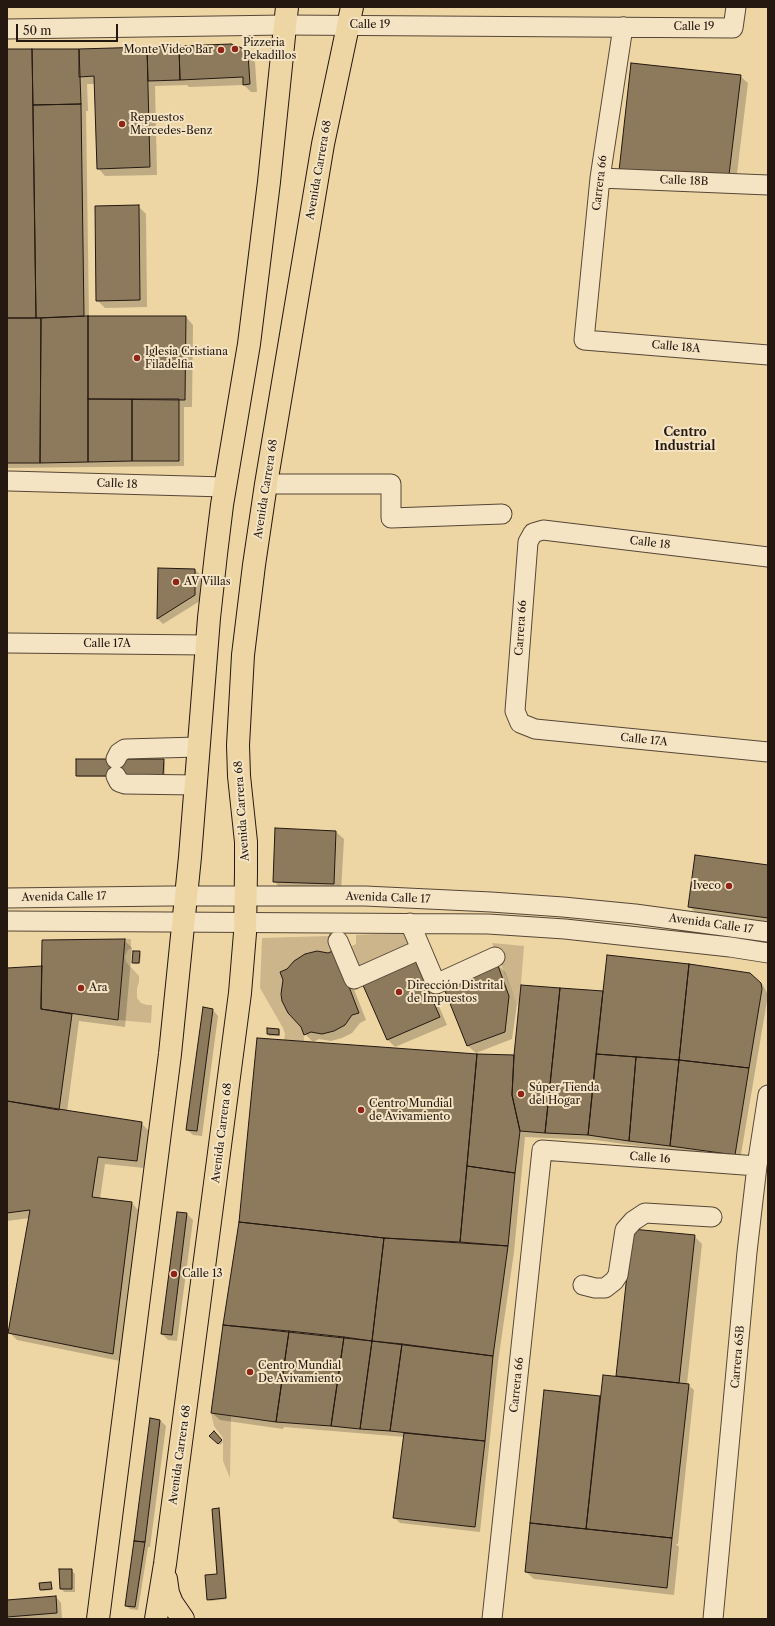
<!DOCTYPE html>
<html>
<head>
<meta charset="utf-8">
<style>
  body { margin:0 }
  #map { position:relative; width:775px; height:1626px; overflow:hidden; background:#eed5a4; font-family:"Libre Caslon Text",serif }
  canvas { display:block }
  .frame { position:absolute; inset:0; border:8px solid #241811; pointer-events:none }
  .scale { position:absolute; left:16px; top:24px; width:102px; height:18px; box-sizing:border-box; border:2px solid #241811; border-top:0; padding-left:5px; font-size:12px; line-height:14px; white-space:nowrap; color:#241811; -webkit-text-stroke:3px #f4e4c4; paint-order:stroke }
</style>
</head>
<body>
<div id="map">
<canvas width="775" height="1626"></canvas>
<div class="frame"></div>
<div class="scale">50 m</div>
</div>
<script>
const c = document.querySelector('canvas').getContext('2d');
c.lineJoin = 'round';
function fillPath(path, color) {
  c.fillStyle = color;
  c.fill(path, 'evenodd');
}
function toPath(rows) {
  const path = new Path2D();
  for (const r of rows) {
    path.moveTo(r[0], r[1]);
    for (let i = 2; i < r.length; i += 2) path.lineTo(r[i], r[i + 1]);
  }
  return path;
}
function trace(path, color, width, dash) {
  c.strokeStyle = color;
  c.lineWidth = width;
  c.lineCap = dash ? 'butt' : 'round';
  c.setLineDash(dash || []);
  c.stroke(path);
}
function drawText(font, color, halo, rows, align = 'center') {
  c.font = font + ' "Libre Caslon Text",serif';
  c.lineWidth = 4;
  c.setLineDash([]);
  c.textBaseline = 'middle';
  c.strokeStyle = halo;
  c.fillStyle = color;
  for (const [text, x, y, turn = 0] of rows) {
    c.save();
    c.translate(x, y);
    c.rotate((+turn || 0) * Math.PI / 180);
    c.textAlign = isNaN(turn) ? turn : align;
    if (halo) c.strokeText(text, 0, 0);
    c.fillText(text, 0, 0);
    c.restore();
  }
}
fillPath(toPath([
  [397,933,410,935,412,941,399,953,356,972,345,949,356,944,356,935],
  [329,936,335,950,328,953,317,951,305,954,294,961,287,969,280,972,283,980,281,994,282,1001,288,1013,301,1027,304,1035,304,1042,284,1040,285,1034,283,1028,260,988,262,938],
  [125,939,131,939,131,948,128,950,125,956,126,962,139,976,139,982,137,988,137,998,141,1003,147,1005,152,1005,151,1023,118,1020],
  [492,943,524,946,519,1008],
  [211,1413,231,1416,230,1478,223,1461,223,1438,214,1426]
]), '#ccb58b');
fillPath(toPath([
  [178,47,242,49,255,62,257,92,251,92,244,85,189,87,187,85,155,86,157,175,105,176,98,168,95,84,87,84,88,111,86,111,89,317,186,317,193,325,192,407,184,407,184,466,7,468,7,50],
  [740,76,748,83,735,190,620,170],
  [138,206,146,214,147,307,105,308,97,300],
  [159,569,195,570,201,575,200,601,163,624,158,619],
  [163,760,165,762,165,777,79,777,77,776],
  [276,829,336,832,344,839,341,891,281,889,274,881],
  [768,866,768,924,697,914,689,906],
  [124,940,132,948,125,1027,79,1021,67,1112,141,1123,149,1131,144,1168,105,1164,100,1199,132,1203,139,1211,120,1361,17,1340,10,1333,30,1218,7,1221,7,969,43,967],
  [139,952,141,954,140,964,135,964,133,962],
  [342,959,366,1020,360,1023,352,1033,342,1038,331,1041,319,1039,313,1042,305,1034],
  [415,961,423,969,447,1025,395,1047,388,1040],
  [497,964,505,972,517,1004,512,1039,476,1053,468,1046,445,987],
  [749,973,763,985,768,995,740,1160,595,1140,525,1137,514,1252,498,1362,480,1532,400,1523,394,1517,405,1437,284,1427,283,1429,220,1420,212,1413,473,1054,515,1056,603,992],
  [213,1010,218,1016,202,1136,193,1135,187,1130],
  [279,1030,280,1031,280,1036,269,1036,268,1034],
  [178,1213,187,1214,193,1220,177,1341,168,1340,162,1334],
  [694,1236,702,1244,687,1384,694,1390,678,1544,676,1544,679,1547,674,1595,534,1579,526,1572,545,1391,601,1397,619,1378,617,1376],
  [151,1419,160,1420,166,1426,150,1547,148,1547,138,1610,130,1609,126,1606],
  [214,1432,223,1442,220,1445,211,1436],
  [218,1509,220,1511,227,1599,210,1601,208,1599,218,1574],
  [71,1570,75,1574,75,1592,64,1592,61,1588],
  [51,1583,53,1590,42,1591,41,1589],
  [56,1597,61,1603,62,1619,7,1619,7,1601]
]), '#0003');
const building = toPath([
  [231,44,242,48,248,54,250,84,243,85,243,77,180,80,179,46,231,44],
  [179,46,180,80,148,81,147,47,179,46],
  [147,47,150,167,97,169,94,76,79,77,79,49,147,47],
  [7,49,32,49,36,318,7,318,7,49],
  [32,49,79,49,81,104,33,105,32,49],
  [631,63,741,75,728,183,619,171,631,63],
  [81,104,84,316,36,318,33,105,81,104],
  [139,205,140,300,96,301,95,206,139,205],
  [88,316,186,316,185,400,88,399,88,316],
  [88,316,88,462,40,463,41,318,88,316],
  [7,318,41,318,40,463,7,463,7,318],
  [88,399,132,399,132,461,88,462,88,399],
  [132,399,179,399,179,461,132,461,132,399],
  [158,568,195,569,195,595,157,619,158,568],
  [76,759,164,759,163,776,76,776,76,759],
  [275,828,336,831,334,884,273,882,275,828],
  [695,855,768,865,768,918,688,907,695,855],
  [125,939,118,1020,41,1009,42,940,125,939],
  [335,950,359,1013,352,1015,345,1025,334,1031,322,1034,311,1032,304,1035,301,1027,288,1013,282,1001,281,994,283,980,280,972,287,969,294,961,305,954,317,951,328,953,335,950],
  [133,951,140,951,139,963,132,963,133,951],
  [607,955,689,964,679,1060,596,1054,607,955],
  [415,960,440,1017,387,1040,362,983,415,960],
  [497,963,509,996,505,1032,467,1046,443,986,497,963],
  [689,964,750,973,761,983,762,989,749,1068,679,1060,689,964],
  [42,966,41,1009,72,1014,59,1110,7,1101,7,968,42,966],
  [521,985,560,988,545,1133,520,1131,512,1095,514,1055,521,985],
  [560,988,603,991,588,1135,545,1133,560,988],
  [203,1007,213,1009,197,1131,186,1130,203,1007],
  [267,1028,279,1029,279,1035,267,1034,267,1028],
  [257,1038,477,1054,460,1242,384,1238,239,1222,257,1038],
  [477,1054,514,1055,512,1095,520,1131,515,1173,467,1166,477,1054],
  [596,1054,636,1057,629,1141,588,1135,596,1054],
  [636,1057,679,1060,670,1146,629,1141,636,1057],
  [679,1060,749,1068,735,1155,670,1146,679,1060],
  [7,1101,142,1122,137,1161,98,1157,92,1197,132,1202,113,1354,8,1333,30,1210,7,1213,7,1101],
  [467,1166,515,1173,508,1246,460,1242,467,1166],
  [177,1212,187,1213,172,1335,161,1334,177,1212],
  [239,1222,384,1238,372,1341,223,1325,239,1222],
  [632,1229,695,1235,679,1383,616,1376,632,1229],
  [384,1238,508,1246,493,1356,372,1341,384,1238],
  [223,1325,289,1331,276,1422,211,1413,223,1325],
  [289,1331,344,1337,331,1426,276,1422,289,1331],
  [344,1337,372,1341,360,1429,331,1426,344,1337],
  [372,1341,402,1344,390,1431,360,1429,372,1341],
  [402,1344,493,1356,485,1441,390,1431,402,1344],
  [603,1375,689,1384,672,1538,586,1529,603,1375],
  [544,1390,600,1396,586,1529,530,1523,544,1390],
  [150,1418,160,1420,145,1542,134,1541,150,1418],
  [214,1431,222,1440,218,1444,209,1436,214,1431],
  [404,1433,485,1441,475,1527,393,1518,404,1433],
  [219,1508,226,1598,207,1600,205,1575,217,1574,212,1509,219,1508],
  [530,1523,672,1538,667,1588,525,1572,530,1523],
  [134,1541,145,1542,135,1607,125,1606,134,1541],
  [59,1569,72,1569,72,1589,60,1589,59,1569],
  [51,1582,52,1589,40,1590,39,1583,51,1582],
  [56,1596,57,1613,7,1617,7,1600,56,1596]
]);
fillPath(building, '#8d7a5d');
trace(building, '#241811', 1);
const minor = toPath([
  [623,27,600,178,584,340,768,355],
  [7,29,285,25,733,28,736,7],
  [600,178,768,185],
  [9,481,225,487],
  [266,484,391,484,391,518,502,514],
  [768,557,543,530,533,533,528,542,515,711,520,723,535,729,768,752],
  [7,643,206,645],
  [116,759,119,753,125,749,198,747],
  [116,776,119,782,125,784,196,785],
  [7,898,169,896,365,896,491,902,563,907,635,914,768,932],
  [7,921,488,924,565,929,730,947,768,953],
  [410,923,436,984,495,957],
  [338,941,354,979,421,949],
  [583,1285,595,1288,605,1288,614,1281,618,1275,625,1230,633,1221,645,1213,712,1217],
  [492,1619,542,1150,757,1166],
  [713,1619,747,1252,757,1166,768,1095]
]);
const major = toPath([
  [166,1579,168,1593,172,1603,183,1619],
  [98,1619,170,1054,190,857,209,618,216,554,222,505,249,344,269,182,287,7],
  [156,1619,165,1564,240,993,245,933,246,872,246,842,239,776,238,745,243,655,254,565,266,484,323,144,352,7]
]);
trace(minor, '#564736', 21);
trace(major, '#241811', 24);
trace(minor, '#f4e4c4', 19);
trace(major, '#eed5a4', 22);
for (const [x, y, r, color] of [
  [235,49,4,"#8f2418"],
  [221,50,4,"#8f2418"],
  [122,124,4,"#8f2418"],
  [137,358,4,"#8f2418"],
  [176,582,4,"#8f2418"],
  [729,886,4,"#8f2418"],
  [81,988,4,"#8f2418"],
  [399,992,4,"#8f2418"],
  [521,1094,4,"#8f2418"],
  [361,1110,4,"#8f2418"],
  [174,1274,4,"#8f2418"],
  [250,1372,4,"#8f2418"]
]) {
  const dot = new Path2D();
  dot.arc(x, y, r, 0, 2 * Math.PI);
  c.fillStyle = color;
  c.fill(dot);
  trace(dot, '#f4e4c4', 1.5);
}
drawText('11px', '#241811', '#f4e4c4', [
  ["Calle 19",370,25],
  ["Calle 19",694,27],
  ["Avenida Carrera 68",319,170,-80],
  ["Calle 18B",684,181,2],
  ["Carrera 66",600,183,-83],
  ["Calle 18A",676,347,5],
  ["Calle 18",117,484,2],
  ["Avenida Carrera 68",266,489,-81],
  ["Calle 18",650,543,7],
  ["Carrera 66",521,628,-86],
  ["Calle 17A",107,644],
  ["Calle 17A",644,740,6],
  ["Avenida Carrera 68",242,811,-94],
  ["Avenida Calle 17",64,897,-1],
  ["Avenida Calle 17",388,898,2],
  ["Avenida Calle 17",711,924,8],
  ["Avenida Carrera 68",222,1133,-83],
  ["Calle 16",650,1158,4],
  ["Carrera 65B",738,1357,-85],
  ["Carrera 66",517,1385,-84],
  ["Avenida Carrera 68",180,1455,-82]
]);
drawText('11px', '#241811', '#f4e4c4', [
  ["Pizzeria",243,43],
  ["Pekadillos",243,56],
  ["Monte Video Bar",213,50,"right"],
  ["Repuestos",130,118],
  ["Mercedes-Benz",130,131],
  ["Iglesia Cristiana",145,352],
  ["Filadelfia",145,365],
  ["AV Villas",184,582],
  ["Iveco",721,886,"right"],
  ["Dirección Distrital",407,986],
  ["de Impuestos",407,999],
  ["Ara",89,988],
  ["Súper Tienda",529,1088],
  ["del Hogar",529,1101],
  ["Centro Mundial",369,1104],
  ["de Avivamiento",369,1117],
  ["Calle 13",182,1274],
  ["Centro Mundial",258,1366],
  ["De Avivamiento",258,1379]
], 'left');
drawText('bold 12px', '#241811', '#f4e4c4', [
  ["Centro",685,433],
  ["Industrial",685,447]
]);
</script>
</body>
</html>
